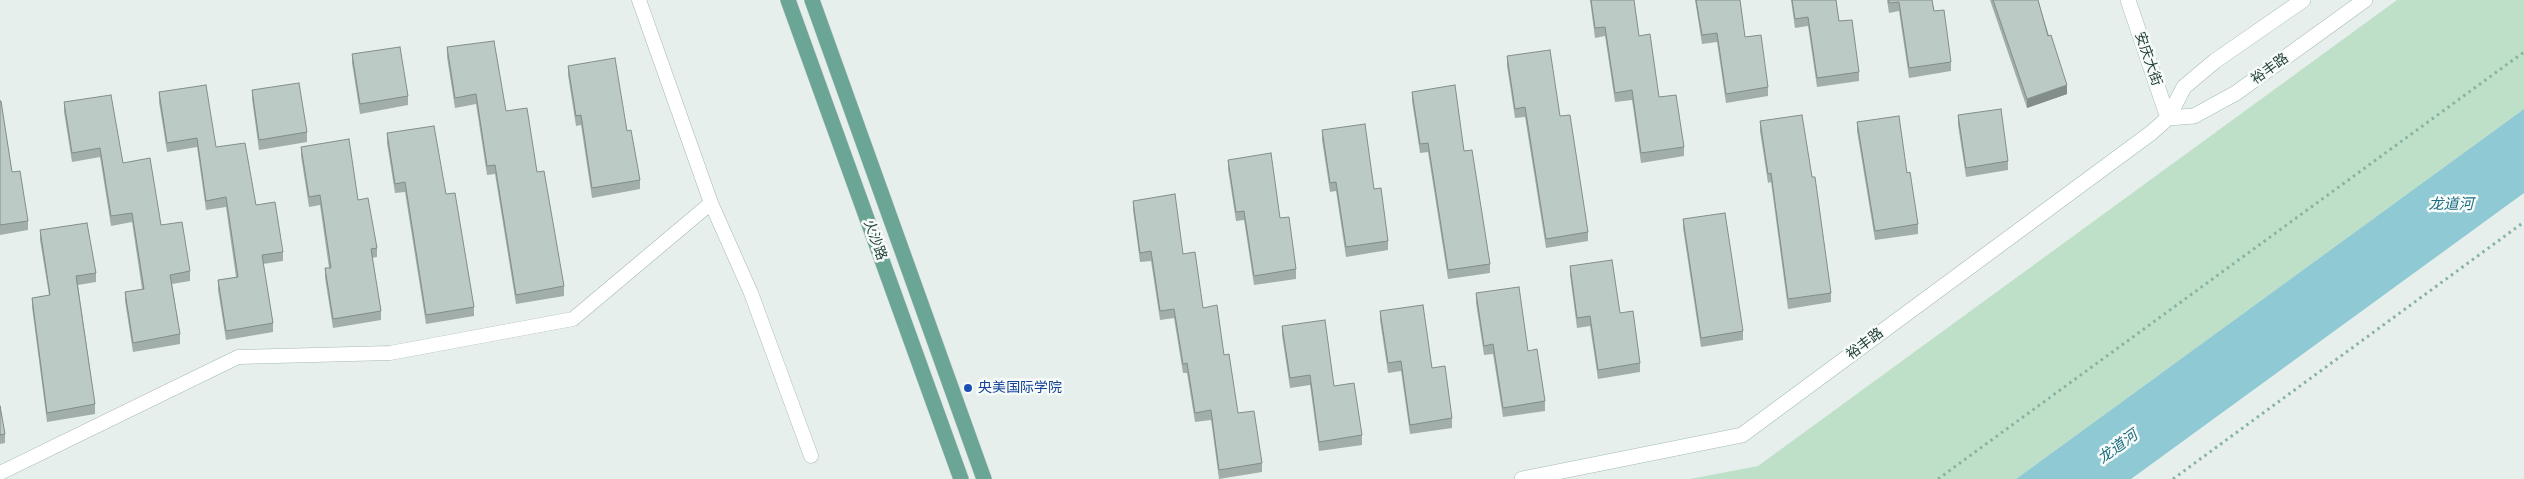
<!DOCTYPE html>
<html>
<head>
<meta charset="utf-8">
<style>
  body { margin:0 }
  canvas { display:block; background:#e6efeb }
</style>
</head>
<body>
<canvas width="2524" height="479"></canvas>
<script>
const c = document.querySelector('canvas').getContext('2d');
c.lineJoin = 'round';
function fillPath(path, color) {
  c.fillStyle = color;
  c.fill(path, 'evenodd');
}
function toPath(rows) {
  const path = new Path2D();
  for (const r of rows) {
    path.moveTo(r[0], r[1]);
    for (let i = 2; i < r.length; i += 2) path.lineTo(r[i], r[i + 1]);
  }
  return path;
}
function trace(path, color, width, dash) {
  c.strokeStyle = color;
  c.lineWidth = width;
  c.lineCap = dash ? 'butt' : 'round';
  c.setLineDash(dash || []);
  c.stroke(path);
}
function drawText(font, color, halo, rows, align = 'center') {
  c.font = font + ' "PT Sans Narrow","Noto Sans SC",sans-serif';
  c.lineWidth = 5;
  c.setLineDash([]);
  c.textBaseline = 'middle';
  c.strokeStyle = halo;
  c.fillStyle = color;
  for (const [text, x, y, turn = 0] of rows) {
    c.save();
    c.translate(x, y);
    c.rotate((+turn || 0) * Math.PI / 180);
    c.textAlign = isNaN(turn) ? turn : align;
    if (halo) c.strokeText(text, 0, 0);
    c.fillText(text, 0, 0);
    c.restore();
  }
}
fillPath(toPath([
  [2397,0,2524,0,2524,109,2016,479,1690,479,1758,466]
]), '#bfe0c8');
fillPath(toPath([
  [2524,109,2524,193,2131,479,2016,479]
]), '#8ec9d4');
const street = toPath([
  [711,203,751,293,811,456],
  [0,473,238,357,390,353,573,319,711,203,639,0]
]);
const secondary = toPath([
  [2128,0,2168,118],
  [2168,118,2194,116,2236,93,2365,0],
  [1522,479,1742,435,2151,133,2168,118,2184,87,2215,61,2303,0]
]);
const primary = toPath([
  [788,0,961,479],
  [812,0,984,479]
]);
trace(street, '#a8b8b2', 15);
trace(secondary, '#a4bbb3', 16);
trace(primary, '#c2cac8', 16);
trace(toPath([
  [1938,479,2524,52],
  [2173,479,2524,222]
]), '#86b3a5', 3, [2.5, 4]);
trace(street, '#fff', 14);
trace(secondary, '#fff', 15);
trace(primary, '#6aa596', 15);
fillPath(toPath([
  [1590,0,1634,0,1639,36,1659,97,1684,147,1684,156,1641,163,1632,100,1615,102,1605,36,1595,38],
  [1695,0,1740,0,1745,37,1768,87,1768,96,1726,103,1717,42,1702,44],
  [1791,0,1836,0,1839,21,1859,72,1859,81,1817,87,1808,26,1795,28],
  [1887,0,1932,0,1934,11,1951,62,1951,71,1909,78,1899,11,1889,13],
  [1990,0,2038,0,2067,94,2027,108],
  [447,47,506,111,537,172,564,286,564,296,516,304,495,174,487,175,476,104,455,108,447,57],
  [352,54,408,96,408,105,360,114,352,63],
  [1507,56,1560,116,1588,232,1588,241,1546,248,1525,117,1515,118,1507,66],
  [568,66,627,131,640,180,640,189,592,198,581,125,576,126,568,75],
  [252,90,307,132,307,142,259,150,252,99],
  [159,92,216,147,256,205,283,252,283,261,263,264,273,323,273,332,226,340,218,290,218,280,236,277,226,207,206,210,197,147,167,152,159,102],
  [1412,92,1464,151,1490,264,1490,273,1448,279,1428,152,1420,153,1412,101],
  [0,101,12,172,28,221,28,230,0,235],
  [64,102,123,163,190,271,190,281,172,284,180,334,180,344,133,352,125,301,125,292,142,289,132,222,111,226,100,157,72,162,64,112],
  [1958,115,2008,161,2008,170,1966,177,1958,125],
  [1760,121,1812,177,1831,293,1831,302,1788,309,1771,182,1768,183,1760,131],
  [1857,122,1907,173,1918,224,1918,234,1875,240,1857,131],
  [1322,130,1374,189,1388,241,1388,250,1346,257,1336,191,1330,192,1322,140],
  [387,133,446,194,474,307,474,316,426,324,405,192,395,193,387,143],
  [301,147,358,200,377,248,377,257,372,258,381,311,381,320,333,328,325,278,325,268,329,268,320,205,309,207,301,156],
  [1228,160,1280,218,1296,269,1296,279,1254,285,1244,220,1236,221,1228,169],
  [1133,201,1183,254,1203,308,1224,355,1238,413,1262,463,1262,472,1219,479,1211,420,1195,422,1187,373,1183,373,1174,318,1160,320,1151,261,1140,262,1133,210],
  [1683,219,1743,331,1743,340,1701,347,1683,228],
  [40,230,96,273,96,282,78,285,95,404,95,414,47,422,32,307,32,298,49,295,40,240],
  [1570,266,1620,313,1640,363,1640,372,1598,379,1590,326,1577,328,1570,275],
  [1476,293,1528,351,1545,401,1545,411,1503,417,1493,354,1484,355,1476,303],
  [1380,311,1432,368,1452,418,1452,428,1410,434,1401,371,1388,373,1380,320],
  [1282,326,1334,386,1362,435,1362,445,1319,451,1310,385,1290,388,1282,335],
  [0,406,5,434,5,443,0,444]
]), '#a1aea9');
fillPath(toPath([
  [2067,85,2067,94,2027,108,2027,99]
]), '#838d89');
const building = toPath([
  [1591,0,1634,0,1639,36,1650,34,1659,97,1676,95,1684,147,1641,153,1632,90,1615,93,1605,27,1595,28,1591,0],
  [1696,0,1740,0,1745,37,1761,35,1768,87,1726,94,1717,33,1702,35,1696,0],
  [1792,0,1836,0,1839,21,1852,20,1859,72,1817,78,1808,17,1795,19,1792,0],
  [1889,0,1932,0,1934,11,1944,10,1951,62,1909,68,1899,2,1889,3,1889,0],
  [1993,0,2038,0,2048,36,2051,35,2067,85,2027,99,1993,0],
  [494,41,506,111,527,108,537,172,544,171,564,286,516,295,495,165,487,166,476,94,455,98,447,47,494,41],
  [400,47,408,96,360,104,352,54,400,47],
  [1550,50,1560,116,1570,115,1588,232,1546,239,1525,107,1515,109,1507,56,1550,50],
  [615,58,627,131,631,130,640,180,592,188,581,115,576,116,568,66,615,58],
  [299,83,307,132,259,140,252,90,299,83],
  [206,85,216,147,245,143,256,205,275,202,283,252,262,255,273,323,226,331,218,280,238,277,226,197,206,201,197,138,167,143,159,92,206,85],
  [1455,85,1464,151,1472,150,1490,264,1448,270,1428,143,1420,144,1412,92,1455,85],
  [111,95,123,163,150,158,161,225,182,222,190,271,170,275,180,334,133,343,125,292,144,289,132,213,111,216,100,148,72,153,64,102,111,95],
  [0,101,1,101,12,172,20,171,28,221,0,225,0,101],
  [2001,109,2008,161,1966,168,1958,115,2001,109],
  [1802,115,1812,177,1815,177,1831,293,1788,299,1771,173,1768,174,1760,121,1802,115],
  [1899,116,1907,173,1910,172,1918,224,1875,231,1857,122,1899,116],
  [1365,124,1374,189,1381,188,1388,241,1346,247,1336,182,1330,183,1322,130,1365,124],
  [434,126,446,194,455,193,474,307,426,315,405,182,395,184,387,133,434,126],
  [349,139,358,200,368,198,377,248,371,249,381,311,333,319,325,268,331,268,320,195,309,197,301,147,349,139],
  [1271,153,1280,218,1289,217,1296,269,1254,276,1244,211,1236,212,1228,160,1271,153],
  [1175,194,1183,254,1195,252,1203,308,1217,305,1224,355,1229,354,1238,413,1254,411,1262,463,1219,470,1211,410,1195,413,1187,363,1183,364,1174,309,1160,311,1151,251,1140,253,1133,201,1175,194],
  [1725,213,1743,331,1701,338,1683,219,1725,213],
  [87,223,96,273,76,276,95,404,47,413,32,298,50,295,40,230,87,223],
  [1612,260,1620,313,1633,311,1640,363,1598,370,1590,316,1577,318,1570,266,1612,260],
  [1519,287,1528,351,1537,349,1545,401,1503,408,1493,344,1484,346,1476,293,1519,287],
  [1423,305,1432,368,1445,366,1452,418,1410,425,1401,361,1388,363,1380,311,1423,305],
  [1325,320,1334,386,1354,383,1362,435,1319,442,1310,375,1290,378,1282,326,1325,320],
  [0,406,5,434,0,435,0,406]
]);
fillPath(building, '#bbcac4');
trace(building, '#838d89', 1);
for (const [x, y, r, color] of [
  [968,388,5,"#1a4fb4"]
]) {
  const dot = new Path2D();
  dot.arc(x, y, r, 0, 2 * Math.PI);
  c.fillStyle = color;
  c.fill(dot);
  trace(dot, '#f7fbf9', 2);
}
drawText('14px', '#24423a', '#f7fbf9', [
  ["安庆大街",2148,59,71],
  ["裕丰路",2270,69,-36],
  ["火沙路",875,240,70],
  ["裕丰路",1865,344,-37]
]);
drawText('14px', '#164399', '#f7fbf9', [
  ["央美国际学院",978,388]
], 'left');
drawText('italic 15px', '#1c6f80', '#f7fbf9', [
  ["龙道河",2451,205],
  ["龙道河",2118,447,-36]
]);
</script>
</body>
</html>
